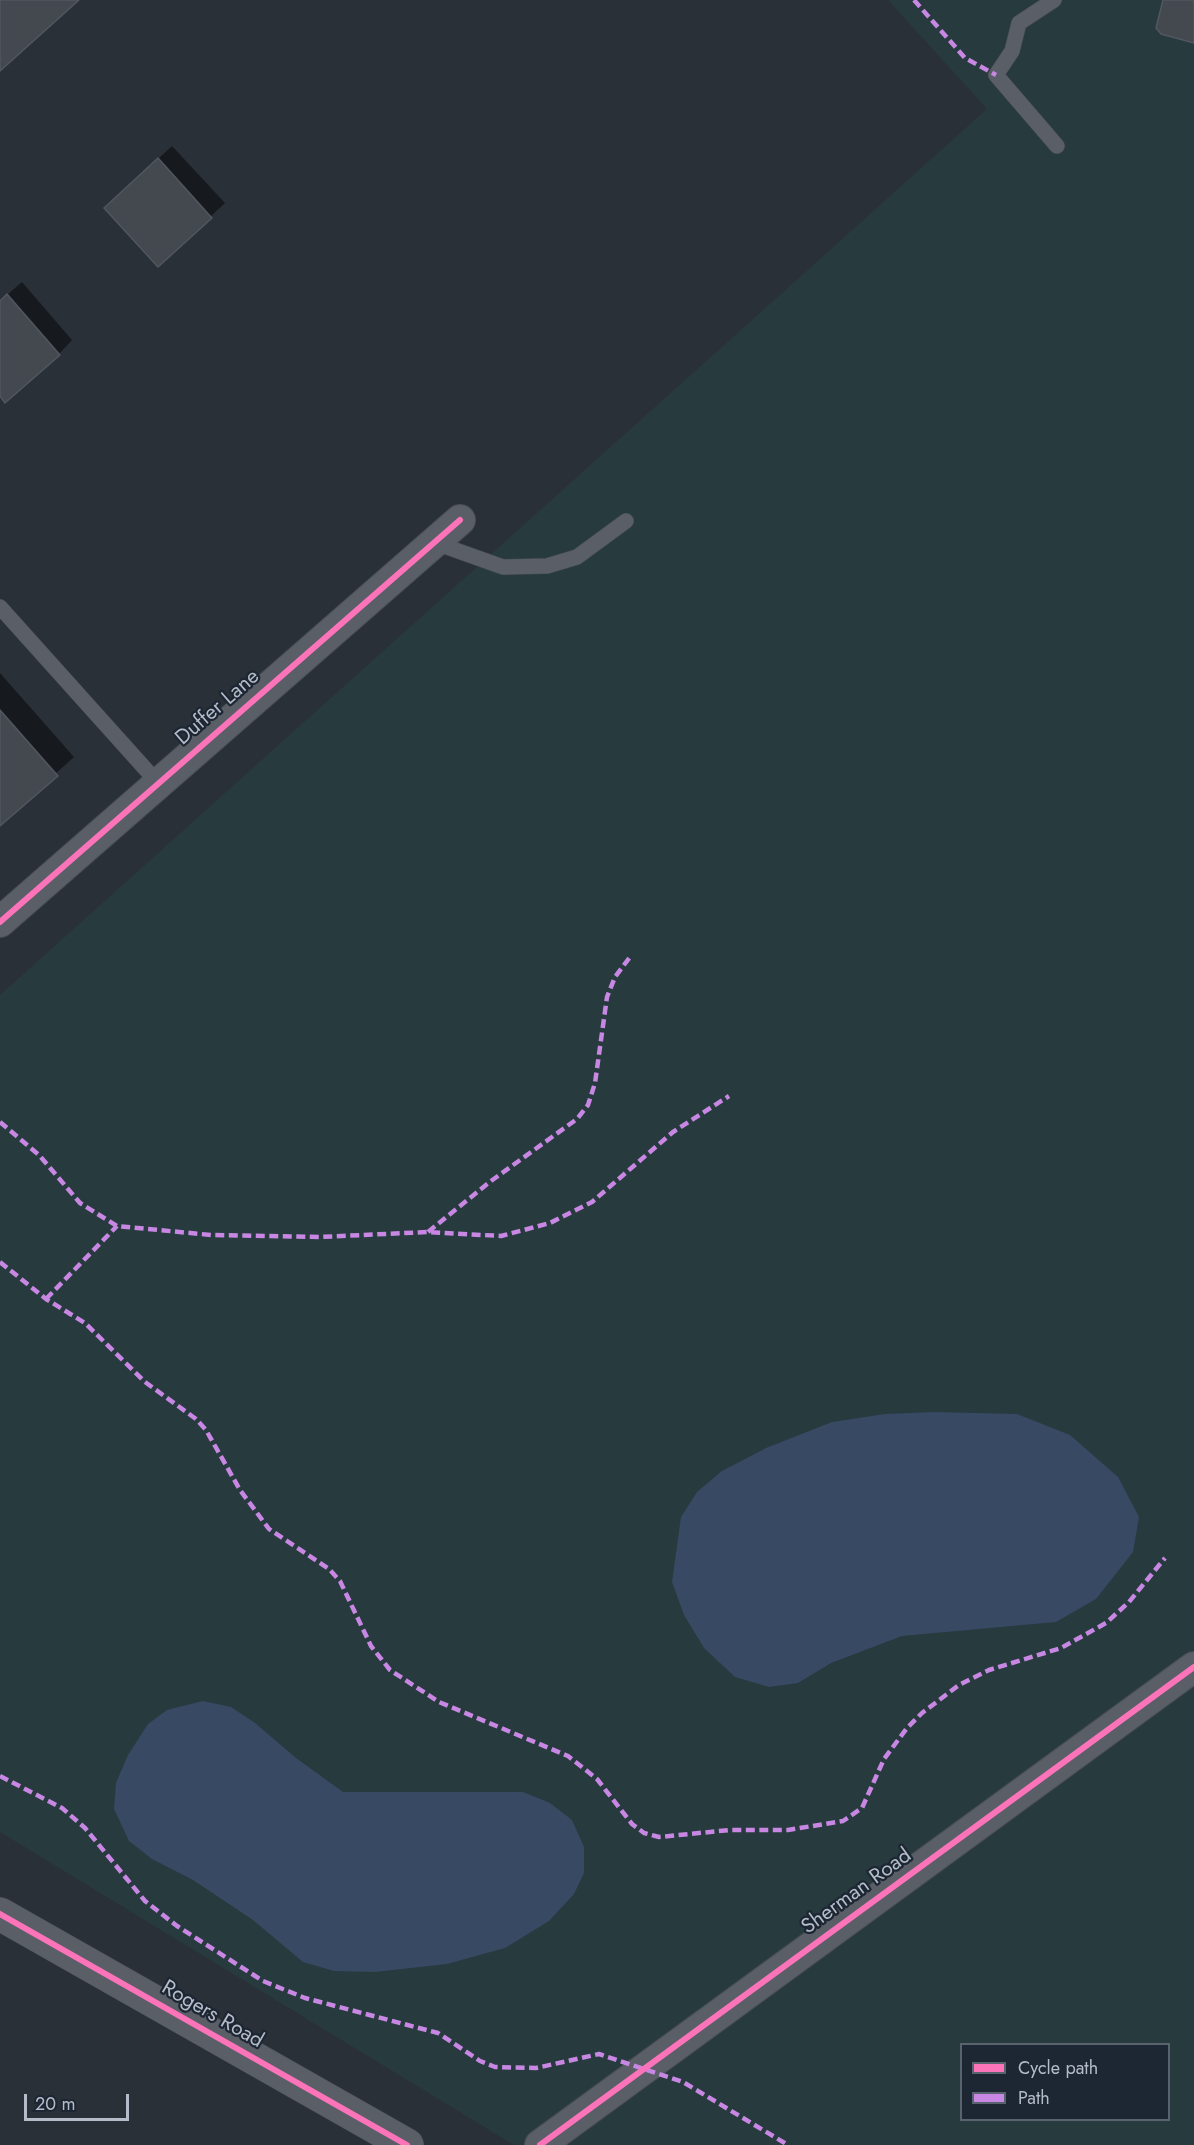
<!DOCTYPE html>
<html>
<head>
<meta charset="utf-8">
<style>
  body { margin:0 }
  #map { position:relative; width:1194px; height:2145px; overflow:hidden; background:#2a3038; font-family:Jost,sans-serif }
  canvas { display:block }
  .legend { position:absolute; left:960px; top:2043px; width:210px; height:78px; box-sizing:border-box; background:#1d2633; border:2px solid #59626f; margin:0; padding:8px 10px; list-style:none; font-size:18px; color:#b4bcc9 }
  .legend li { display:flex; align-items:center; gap:12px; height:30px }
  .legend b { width:30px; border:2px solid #59626f }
  .scale { position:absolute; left:24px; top:2094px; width:105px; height:27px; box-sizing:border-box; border:3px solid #b4bcc9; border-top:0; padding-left:8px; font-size:18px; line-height:21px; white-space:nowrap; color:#b4bcc9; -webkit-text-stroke:4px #1d2633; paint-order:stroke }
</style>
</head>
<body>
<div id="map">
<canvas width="1194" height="2145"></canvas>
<ul class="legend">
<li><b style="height:8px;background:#fb73b8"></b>Cycle path</li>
<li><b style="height:8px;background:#c787e3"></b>Path</li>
</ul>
<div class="scale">20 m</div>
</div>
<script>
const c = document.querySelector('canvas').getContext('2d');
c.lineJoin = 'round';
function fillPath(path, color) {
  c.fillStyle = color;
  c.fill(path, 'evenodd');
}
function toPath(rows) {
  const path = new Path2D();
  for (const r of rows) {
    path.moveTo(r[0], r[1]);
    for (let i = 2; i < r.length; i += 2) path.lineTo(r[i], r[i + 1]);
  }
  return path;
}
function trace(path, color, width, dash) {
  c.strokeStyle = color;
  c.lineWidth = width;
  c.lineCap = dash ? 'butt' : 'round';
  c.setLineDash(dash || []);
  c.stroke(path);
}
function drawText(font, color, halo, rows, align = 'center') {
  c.font = font + ' Jost,sans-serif';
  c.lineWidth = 4.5;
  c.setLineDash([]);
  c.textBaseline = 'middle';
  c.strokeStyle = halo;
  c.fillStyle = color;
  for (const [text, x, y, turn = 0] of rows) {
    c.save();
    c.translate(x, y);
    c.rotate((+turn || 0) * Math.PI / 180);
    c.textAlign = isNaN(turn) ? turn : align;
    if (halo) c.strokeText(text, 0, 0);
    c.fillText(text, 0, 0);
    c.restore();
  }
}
fillPath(toPath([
  [888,0,1194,0,1194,2145,514,2145,0,1832,0,995,987,109],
  [962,2044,1168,2044,1168,2120,962,2120]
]), '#273a3e');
fillPath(toPath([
  [935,1412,1017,1414,1070,1435,1118,1477,1139,1517,1133,1552,1096,1599,1056,1622,902,1636,831,1663,798,1683,769,1687,735,1677,704,1648,684,1615,672,1582,681,1517,697,1492,722,1471,766,1448,832,1422,885,1414],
  [203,1701,231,1707,255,1723,296,1758,343,1792,523,1792,550,1803,572,1820,584,1847,584,1873,574,1894,549,1921,505,1948,447,1964,375,1972,334,1971,303,1962,253,1920,193,1880,152,1859,129,1841,114,1809,116,1783,128,1755,148,1724,167,1710]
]), '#384963');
fillPath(toPath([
  [172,146,225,203,159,265,120,194],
  [22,282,72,340,59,354,0,394,0,301],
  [0,673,74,757,0,824]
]), '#0007');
const building = toPath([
  [0,0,79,0,0,71,0,0],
  [1163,0,1194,0,1194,43,1161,34,1156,28,1163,0],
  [158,158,212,218,158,267,104,208,158,158],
  [7,294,60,355,5,403,0,396,0,301,7,294],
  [0,710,58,776,0,826,0,710]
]);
fillPath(building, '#444950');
trace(building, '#52575f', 1.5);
const service = toPath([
  [1054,0,1019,23,1012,51,996,75,1057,146],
  [433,542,503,567,547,566,577,557,626,521],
  [0,607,158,783]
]);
const minor = toPath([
  [0,922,460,520],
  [540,2145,1194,1667]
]);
const tertiary = toPath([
  [0,1914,407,2145]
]);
trace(service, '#484c53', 16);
trace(minor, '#484c53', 32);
trace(tertiary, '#484c53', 34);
trace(service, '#5a5e66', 15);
trace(minor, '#5a5e66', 30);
trace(tertiary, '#5a5e66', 33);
trace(toPath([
  [914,0,965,58,996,75],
  [0,1122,39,1155,80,1203,117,1226,211,1235,320,1237,428,1232,501,1236,550,1223,592,1202,673,1132,729,1096],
  [428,1232,491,1181,577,1119,588,1105,595,1083,607,997,615,977,630,957],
  [0,1262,46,1299,85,1323,145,1382,196,1419,206,1430,240,1490,269,1529,329,1569,340,1581,371,1646,390,1670,439,1702,568,1756,597,1779,632,1824,644,1833,659,1837,730,1830,788,1830,843,1821,862,1808,884,1759,907,1728,922,1713,959,1685,989,1670,1061,1648,1106,1623,1129,1602,1165,1558],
  [46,1299,117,1226],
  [0,1776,62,1808,85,1828,145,1901,177,1926,263,1981,305,1998,438,2033,480,2061,495,2067,536,2068,599,2054,683,2082,788,2145]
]), '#c787e3', 4.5, [9, 4.5]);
trace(toPath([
  [0,922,460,520],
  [0,1914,407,2145],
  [540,2145,1194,1667]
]), '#fb73b8', 6);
drawText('21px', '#b4bcc9', '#1d2633', [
  ["Duffer Lane",218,708,-41],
  ["Sherman Road",857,1892,-36],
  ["Rogers Road",212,2015,30]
]);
</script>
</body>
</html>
